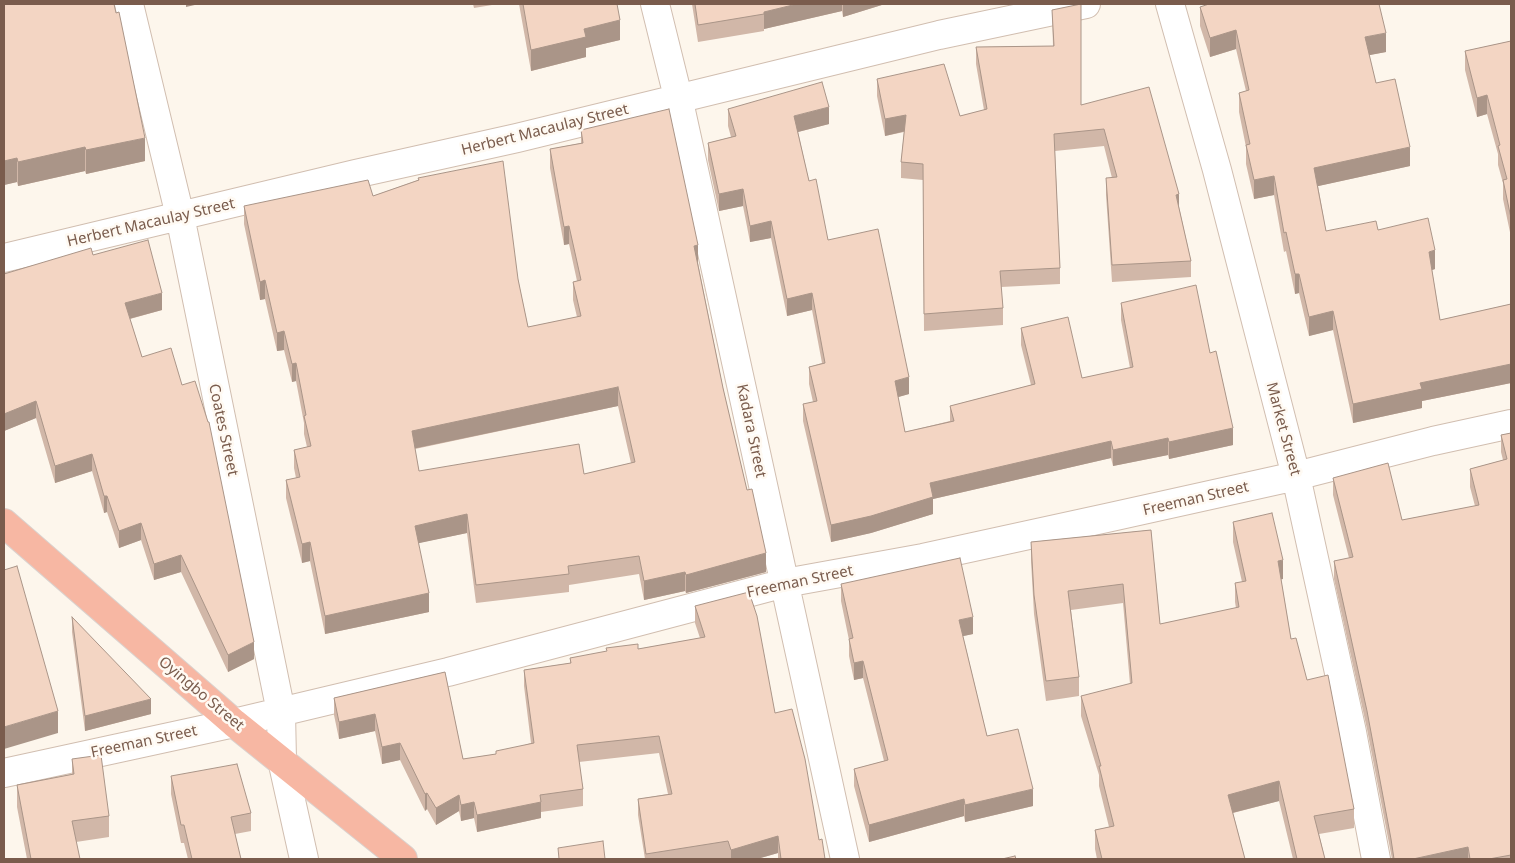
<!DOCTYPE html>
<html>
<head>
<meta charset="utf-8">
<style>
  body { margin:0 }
  #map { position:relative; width:1515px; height:863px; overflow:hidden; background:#fdf6ec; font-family:"Noto Sans",sans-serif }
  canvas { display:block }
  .frame { position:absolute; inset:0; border:5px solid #7a5c4d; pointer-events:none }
</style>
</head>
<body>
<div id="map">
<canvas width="1515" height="863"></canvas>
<div class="frame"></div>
</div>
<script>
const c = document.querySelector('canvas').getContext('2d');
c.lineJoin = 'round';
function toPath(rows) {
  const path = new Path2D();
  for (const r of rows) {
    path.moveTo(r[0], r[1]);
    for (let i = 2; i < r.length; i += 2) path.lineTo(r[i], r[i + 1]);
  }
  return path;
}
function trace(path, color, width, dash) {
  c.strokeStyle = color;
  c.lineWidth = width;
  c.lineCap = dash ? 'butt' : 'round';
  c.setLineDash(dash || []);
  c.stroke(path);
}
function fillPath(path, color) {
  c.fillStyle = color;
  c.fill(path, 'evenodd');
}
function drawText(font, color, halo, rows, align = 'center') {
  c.font = font + ' "Noto Sans",sans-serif';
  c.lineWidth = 5;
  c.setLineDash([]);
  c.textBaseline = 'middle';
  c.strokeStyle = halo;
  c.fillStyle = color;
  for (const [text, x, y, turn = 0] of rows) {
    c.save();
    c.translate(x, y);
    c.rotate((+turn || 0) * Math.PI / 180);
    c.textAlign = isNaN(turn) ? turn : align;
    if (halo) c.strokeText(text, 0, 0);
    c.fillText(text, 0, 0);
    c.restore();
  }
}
const street = toPath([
  [129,4,180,216,281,712,282,760,304,859],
  [655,4,678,97,845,859],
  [1170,4,1217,170,1296,476,1352,732,1376,859],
  [4,258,355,174,517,138,939,35,1086,4],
  [4,773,234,723,448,672,785,583,923,558,1111,517,1296,476,1433,441,1511,424]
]);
const highway = toPath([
  [4,523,234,723,403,859]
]);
trace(street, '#d1beb0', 30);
trace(highway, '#dad1cd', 30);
trace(street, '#fff', 28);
trace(highway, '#f7b7a3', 28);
fillPath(toPath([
  [4,4,145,161,86,174,85,171,18,186,17,182,4,185],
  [473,4,498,4,474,8],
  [519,4,617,4,620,40,586,48,586,57,531,71],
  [692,4,885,4,843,17,842,11,764,29,764,31,698,42],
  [1200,7,1386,52,1369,55,1376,83,1410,166,1318,186,1326,231,1378,230,1435,269,1432,270,1440,320,1511,304,1511,383,1422,401,1422,408,1353,423,1333,330,1309,336,1299,293,1295,294,1286,251,1284,252,1274,195,1254,199,1246,164,1246,147,1239,112,1239,93,1246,91,1236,49,1210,57,1200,26],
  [1052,10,1081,105,1179,207,1191,261,1191,277,1112,282,1106,195,1106,178,1112,178,1104,146,1055,151,1060,268,1060,284,1001,287,1003,308,1003,325,924,331,923,180,901,178,901,162,904,132,885,136,877,96,877,79,960,116,984,110,976,64,976,47,1053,46],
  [1511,41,1511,237,1503,199,1503,183,1498,165,1498,154,1487,114,1477,117,1465,70,1465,51],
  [728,109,829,124,798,132,809,181,828,240,909,394,898,397,905,432,950,421,950,406,1031,385,1021,345,1021,328,1082,378,1130,368,1121,320,1121,303,1210,353,1233,445,1169,459,1168,455,1113,466,1111,458,933,499,933,514,871,533,831,542,803,421,803,404,813,402,809,384,809,367,822,363,812,310,787,316,771,238,750,242,743,206,719,211,708,160,708,143,731,137,728,126],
  [581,130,698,263,723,388,766,572,686,593,685,591,644,600,639,574,569,585,569,592,476,603,467,533,418,543,429,612,325,634,310,561,302,563,286,498,286,480,296,478,294,468,294,450,307,447,304,434,304,423,296,381,292,382,284,350,277,351,265,299,260,300,244,224,244,206,373,196,418,180,418,178,518,279,528,327,577,317,573,300,573,282,577,281,569,244,564,245,550,168,550,149,581,143],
  [618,406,631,463,584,474,419,471,415,449],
  [93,255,162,310,130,319,142,357,254,659,228,672,181,572,154,580,141,540,119,548,107,512,104,513,92,471,55,483,36,418,4,431,4,274],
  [1511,433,1511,859,1392,859,1367,729,1334,579,1334,561,1349,558,1333,495,1333,478,1402,520,1475,506,1470,487,1470,469,1503,460,1501,452,1501,435],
  [1233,522,1283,579,1281,579,1291,639,1354,809,1354,828,1319,834,1325,859,1293,859,1279,801,1233,813,1245,859,1097,859,1095,849,1095,830,1109,827,1099,786,1099,775,1081,716,1081,696,1130,684,1123,603,1071,610,1079,677,1079,696,1046,701,1034,614,1031,561,1031,542,1151,530,1160,624,1236,608,1235,602,1235,583,1242,582,1233,542],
  [841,584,973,634,963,636,987,736,1033,806,965,822,964,816,869,842,854,786,854,769,884,761,863,678,854,680,849,656,849,640,841,601],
  [695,606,775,713,825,859,778,859,778,853,757,859,729,859,728,858,722,859,645,859,638,815,638,799,668,794,659,753,579,762,583,789,583,806,541,812,541,818,477,832,474,818,461,821,459,811,436,825,427,809,425,811,400,760,382,764,375,731,339,739,334,715,334,698,445,672,463,759,496,754,531,743,524,686,524,670,570,663,570,658,638,649,700,638,695,623],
  [72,617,151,714,85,731,72,632],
  [72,759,109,816,109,837,76,842,80,859,27,859,17,807,17,785,72,774],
  [171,776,251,813,251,831,235,834,241,859,188,859,184,843,181,843,171,794]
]), '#d1b7a8');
fillPath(toPath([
  [186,4,199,4,186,7],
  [797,4,842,4,842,11,764,29,764,12],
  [843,4,885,4,843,17],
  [620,20,620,40,586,48,586,57,531,71,531,50,584,29],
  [1236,30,1236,49,1210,57,1210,38],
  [1386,33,1386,52,1365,56,1365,37],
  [1487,95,1487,114,1477,117,1477,98],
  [829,107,829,124,794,133,794,116],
  [906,115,906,131,885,136,885,119],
  [145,138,145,161,86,174,86,150],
  [85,147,85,171,18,186,18,162],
  [1410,147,1410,166,1314,187,1314,168],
  [17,158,17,182,4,185,4,161],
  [1274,176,1274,195,1254,199,1254,180],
  [743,189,743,206,719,211,719,194],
  [1179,194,1179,211,1176,195],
  [771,221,771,238,750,242,750,226],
  [569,226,569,244,564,245,564,227],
  [698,245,698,263,694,264,694,246],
  [1435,250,1435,269,1429,271,1429,252],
  [1295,274,1299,274,1299,293,1295,294],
  [265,280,265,299,260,300,260,282],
  [162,293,162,310,125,320,125,303],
  [812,293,812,310,787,316,787,299],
  [1333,311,1333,330,1309,336,1309,317],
  [284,331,284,350,277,351,277,333],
  [296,363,296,381,292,382,292,364],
  [1511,364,1511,383,1422,401,1422,408,1353,423,1353,404,1420,383],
  [909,377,909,394,895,398,895,381],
  [618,387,618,406,412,449,412,431],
  [36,401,36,418,4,431,4,414],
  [1233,428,1233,445,1169,459,1169,442],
  [1168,438,1168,455,1113,466,1113,450],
  [1111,441,1111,458,933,499,933,514,871,533,831,542,831,525,930,483],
  [92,454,92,471,55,483,55,466],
  [104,496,107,496,107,512,104,513],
  [467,514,467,533,415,544,415,526],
  [141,523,141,540,119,548,119,531],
  [310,542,310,561,302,563,302,544],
  [766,553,766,572,686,593,686,575],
  [181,555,181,572,154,580,154,564],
  [1283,560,1283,579,1278,580,1278,561],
  [685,572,685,591,644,600,644,581],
  [429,593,429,612,325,634,325,616],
  [973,617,973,634,959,637,959,620],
  [254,642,254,659,228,672,228,655],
  [863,661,863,678,854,680,854,663],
  [151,699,151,714,85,731,85,716],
  [58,711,58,733,4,749,4,727],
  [375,714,375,731,339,739,339,722],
  [400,743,400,760,382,764,382,747],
  [1279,781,1279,801,1228,814,1228,795],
  [1033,789,1033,806,965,822,965,805],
  [427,793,427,809,425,811,425,794],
  [459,795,459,811,436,825,436,808],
  [964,799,964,816,869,842,869,825],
  [474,802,474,818,461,821,461,805],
  [541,802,541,818,477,832,477,815],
  [778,836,778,853,757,859,731,859,731,850],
  [1468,847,1468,859,1413,859]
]), '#aa9588');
const building = toPath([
  [4,4,114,4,116,13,119,12,145,138,86,150,85,147,18,162,17,158,4,161,4,4],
  [523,4,617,4,620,20,584,29,586,37,531,50,523,4],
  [695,4,797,4,764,12,764,14,698,25,695,4],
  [1081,4,1081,105,1149,87,1179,194,1176,195,1191,261,1112,265,1106,178,1117,177,1104,129,1054,134,1060,268,1000,271,1003,308,924,314,923,164,901,162,906,115,885,119,877,79,944,64,960,116,987,109,976,47,1054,46,1052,10,1081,4],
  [1209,4,1379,4,1386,33,1365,37,1376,83,1395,79,1410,147,1314,168,1326,231,1376,221,1378,230,1428,218,1435,250,1429,252,1440,320,1511,304,1511,364,1420,383,1422,389,1353,404,1333,311,1309,317,1299,274,1295,274,1286,232,1284,233,1274,176,1254,180,1246,145,1250,144,1239,93,1249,90,1236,30,1210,38,1200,7,1209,4],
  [1511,41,1511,218,1503,180,1507,179,1498,146,1500,145,1487,95,1477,98,1465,51,1511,41],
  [822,82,829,107,794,116,809,181,816,179,828,240,878,229,909,377,895,381,905,432,954,421,950,406,1035,384,1021,328,1068,317,1082,378,1133,367,1121,303,1196,285,1210,353,1216,351,1233,428,1169,442,1168,438,1113,450,1111,441,930,483,933,497,871,516,831,525,803,404,817,401,809,367,825,363,812,293,787,299,771,221,750,226,743,189,719,194,708,143,736,136,728,109,822,82],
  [669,109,698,245,694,246,723,388,747,490,752,489,766,553,686,575,685,572,644,581,639,556,568,566,569,574,476,585,467,514,415,526,429,593,325,616,310,542,302,544,286,480,300,477,294,450,311,446,304,416,306,415,296,363,292,364,284,331,277,333,265,280,260,282,244,206,368,180,373,196,419,180,418,178,503,161,518,279,528,327,581,316,573,282,581,280,569,226,564,227,550,149,583,143,581,130,669,109],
  [618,387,635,462,584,474,579,444,419,471,412,431,618,387],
  [148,240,162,293,125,303,142,357,171,348,182,385,195,381,208,422,209,422,254,642,228,655,181,555,154,564,141,523,119,531,107,496,104,496,92,454,55,466,36,401,4,414,4,274,91,248,93,255,148,240],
  [1511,433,1511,855,1489,859,1470,859,1468,847,1413,859,1394,859,1391,839,1367,711,1334,561,1353,557,1333,478,1388,463,1402,520,1479,505,1470,469,1507,459,1501,435,1511,433],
  [1272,513,1283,560,1278,561,1291,639,1296,638,1307,680,1328,675,1354,809,1314,816,1325,859,1297,859,1279,781,1228,795,1245,859,1102,859,1095,830,1114,826,1099,766,1101,766,1081,696,1132,683,1123,584,1068,591,1079,677,1046,681,1034,595,1031,542,1151,530,1160,624,1239,607,1235,583,1246,581,1233,522,1272,513],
  [960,558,973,617,959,620,987,736,1018,729,1033,789,965,805,964,799,869,825,854,769,888,760,863,661,854,663,849,639,853,638,841,584,960,558],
  [17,566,58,711,4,727,4,570,17,566],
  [749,592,757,616,775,713,792,709,805,759,819,840,822,839,825,859,781,859,778,836,731,850,728,841,646,854,638,799,672,794,659,736,577,745,583,789,540,795,541,802,477,815,474,802,461,805,459,795,436,808,427,793,425,794,400,743,382,747,375,714,339,722,334,698,445,672,463,759,496,754,496,751,534,743,524,670,571,663,570,658,607,651,606,648,638,644,638,649,705,637,695,606,749,592],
  [72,617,151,699,85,716,72,617],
  [101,755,109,816,72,821,80,859,31,859,17,785,74,774,72,759,101,755],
  [237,764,251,813,231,817,241,859,192,859,184,825,181,825,171,776,237,764],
  [603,841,605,859,559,859,558,848,603,841],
  [1015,856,1016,859,1002,859,1015,856]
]);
fillPath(building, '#f3d5c3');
trace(building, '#aa9588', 1);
drawText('15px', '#7a5c4d', '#fffaf3', [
  ["Herbert Macaulay Street",545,130,-14],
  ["Herbert Macaulay Street",151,223,-13],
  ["Market Street",1283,429,75],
  ["Coates Street",223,430,78],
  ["Kadara Street",751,431,78],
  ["Freeman Street",1196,499,-13],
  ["Freeman Street",800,582,-12],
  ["Oyingbo Street",201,694,40],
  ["Freeman Street",144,742,-12]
]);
</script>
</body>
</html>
